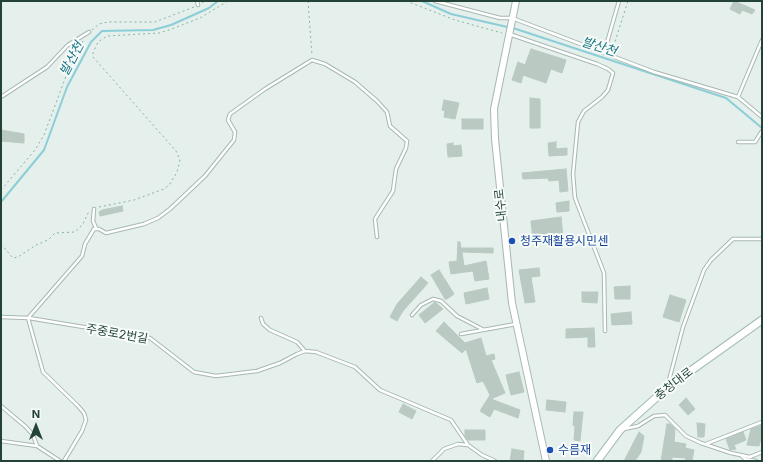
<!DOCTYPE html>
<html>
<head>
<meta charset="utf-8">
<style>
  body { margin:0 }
  #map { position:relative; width:763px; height:462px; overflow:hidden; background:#e5efeb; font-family:Inter,sans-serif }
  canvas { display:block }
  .frame { position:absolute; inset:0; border:2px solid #234339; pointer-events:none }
  .north { position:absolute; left:16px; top:406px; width:40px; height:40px; -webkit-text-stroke:3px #f7fbf9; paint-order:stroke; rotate:0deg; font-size:11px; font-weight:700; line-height:16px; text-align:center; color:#234339 }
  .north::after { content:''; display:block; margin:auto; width:14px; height:18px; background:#234339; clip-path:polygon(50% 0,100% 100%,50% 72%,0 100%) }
</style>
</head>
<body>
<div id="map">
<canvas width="763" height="462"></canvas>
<div class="frame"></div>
<div class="north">N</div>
</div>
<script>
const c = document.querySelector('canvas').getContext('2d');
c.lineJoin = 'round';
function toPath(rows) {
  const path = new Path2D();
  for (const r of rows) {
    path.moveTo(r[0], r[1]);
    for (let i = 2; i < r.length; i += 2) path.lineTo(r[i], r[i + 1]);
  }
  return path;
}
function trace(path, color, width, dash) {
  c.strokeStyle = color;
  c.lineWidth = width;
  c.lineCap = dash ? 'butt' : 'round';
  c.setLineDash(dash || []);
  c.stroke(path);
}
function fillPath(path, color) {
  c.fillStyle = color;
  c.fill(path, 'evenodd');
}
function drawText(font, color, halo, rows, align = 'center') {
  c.font = font + ' Inter,"Noto Sans KR",sans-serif';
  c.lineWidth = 4;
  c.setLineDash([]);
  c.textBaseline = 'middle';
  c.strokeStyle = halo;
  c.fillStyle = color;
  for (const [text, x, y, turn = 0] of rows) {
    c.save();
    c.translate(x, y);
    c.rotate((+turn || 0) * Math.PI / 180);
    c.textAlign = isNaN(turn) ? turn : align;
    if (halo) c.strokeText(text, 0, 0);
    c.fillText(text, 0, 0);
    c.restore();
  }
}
trace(toPath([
  [422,1,451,14,516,29,726,98,762,128],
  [1,202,44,150,67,87,91,42,102,31,153,30,171,25,209,8,218,1]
]), '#8bced7', 2);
const building = toPath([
  [734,1,755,10,752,14,742,10,740,14,730,9,734,1],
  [531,49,566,60,562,73,551,69,546,83,523,75,521,83,512,80,518,62,525,65,531,49],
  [530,98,540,99,540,128,530,128,530,98],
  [444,100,459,103,455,119,444,117,445,111,442,110,444,100],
  [462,119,483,119,483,129,462,129,462,119],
  [1,130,24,134,24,143,1,141,1,130],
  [556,142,556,149,567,148,567,155,549,156,548,143,556,142],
  [453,143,453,146,461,145,462,156,448,157,447,144,453,143],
  [566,169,568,191,560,192,559,180,549,181,548,178,523,179,522,173,566,169],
  [569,201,569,211,557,212,556,203,569,201],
  [122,206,123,211,100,216,99,212,102,210,122,206],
  [561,217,563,237,533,240,531,221,561,217],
  [458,242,460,242,461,248,493,248,493,253,462,252,464,266,486,261,489,279,475,281,473,271,451,274,449,262,457,261,458,242],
  [539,268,540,276,531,277,535,302,525,303,519,270,539,268],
  [439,270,454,294,447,299,445,299,431,275,439,270],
  [421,277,428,283,403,311,397,321,390,317,397,304,421,277],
  [630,286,630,299,615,299,614,287,630,286],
  [487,288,489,299,466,304,464,293,487,288],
  [582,292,598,292,597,303,582,302,582,292],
  [670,295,686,300,679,322,663,317,670,295],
  [435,302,443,309,425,323,419,315,435,302],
  [631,312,632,324,612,325,611,314,631,312],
  [444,322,465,343,481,338,486,356,494,354,495,359,491,360,505,393,491,399,520,410,518,418,494,409,490,417,480,411,490,395,483,381,477,383,466,349,462,353,436,331,444,322],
  [594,328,595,347,588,347,588,337,566,338,566,329,594,328],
  [519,372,524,392,511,395,506,375,519,372],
  [686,398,695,409,688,415,679,405,686,398],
  [547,400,566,402,565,412,546,410,547,400],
  [403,404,416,411,412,419,399,412,403,404],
  [574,412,583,412,580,441,574,440,575,426,573,425,574,412],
  [697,423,705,424,704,437,698,437,697,423],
  [667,424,670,424,675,429,674,442,686,444,685,448,694,450,692,461,685,461,686,458,672,457,672,461,661,461,667,424],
  [760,426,762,426,762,435,759,446,747,445,751,429,760,426],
  [465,430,485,430,485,440,468,440,465,436,465,430],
  [639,432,644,436,641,452,635,461,624,461,639,432],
  [743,432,746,440,734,445,736,449,730,450,726,439,743,432],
  [512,449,524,451,523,461,510,461,512,449]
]);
fillPath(building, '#bacac3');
trace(building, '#b7cac1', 1);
const service = toPath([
  [197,1,198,5],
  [435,1,500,18,512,18,654,72,738,97,762,40],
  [509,34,597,64,608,69,613,73,608,90,602,97,584,111,578,122,573,174,575,198,604,273,605,331],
  [604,53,619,1],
  [1,97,47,67,68,45,89,32],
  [738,97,762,117],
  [738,142,755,142,762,131],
  [94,209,93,221,96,228],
  [412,315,421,305,433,299,441,301,457,316,484,330],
  [1,317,29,318,150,338,194,372,216,376,257,371,280,363,297,354,305,351,316,352,355,367,380,390,451,420,468,445,482,455,495,461],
  [261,318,263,324,270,330,297,342,305,351],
  [461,334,516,324],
  [668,384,683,327,704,270,711,260,733,239,762,239],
  [1,406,26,427,33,435,37,446],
  [624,429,638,426,654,416,665,415,686,436,701,443,731,453,750,457,762,452],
  [1,441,37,446,60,461],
  [706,444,762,422],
  [742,456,745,459,756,461],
  [64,461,82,431,86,420,84,413,78,406,43,372,28,318,82,256,85,244,94,229,99,229,106,233,144,224,158,218,170,209,205,176,234,140,235,132,228,120,230,114,265,89,312,60,325,64,355,82,377,101,387,112,390,126,407,141,406,148,396,169,393,191,375,219,377,237],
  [432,461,444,449,458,444,467,445]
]);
const tertiary = toPath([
  [516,1,494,109,495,139,512,303,546,461]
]);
const secondary = toPath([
  [597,461,620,430,668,387,762,320]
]);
trace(service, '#a7b8b2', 4.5);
trace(tertiary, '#a7b8b2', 8);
trace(secondary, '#a3bcb2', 9);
trace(toPath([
  [308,1,312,55],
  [406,1,455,20,502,33],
  [202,3,205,1],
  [92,30,99,24,108,22,155,22,194,7],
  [612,51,628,1],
  [1,190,35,150,44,135,69,68,83,41],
  [99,207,134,200,164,189,170,184,177,172,180,160,176,151,93,57,93,53,98,42,107,36,159,33,169,30,200,18,228,1],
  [1,244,13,258,18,257,36,245,48,240,55,233,75,232,83,224,89,211]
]), '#84b5a3', 1, [2, 3]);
trace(service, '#fff', 2.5);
trace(tertiary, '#fff', 6);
trace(secondary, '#fff', 7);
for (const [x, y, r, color] of [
  [512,241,4,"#1a4fb4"],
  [550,450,4,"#1a4fb4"]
]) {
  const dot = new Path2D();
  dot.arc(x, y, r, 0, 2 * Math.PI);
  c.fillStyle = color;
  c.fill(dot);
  trace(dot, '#f7fbf9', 1.5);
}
drawText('12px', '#234339', '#f7fbf9', [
  ["내수로",501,205,-96],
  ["주중로2번길",117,334,10],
  ["충청대로",674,384,-38]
]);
drawText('12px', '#164399', '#f7fbf9', [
  ["청주재활용시민센",520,241],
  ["수름재",558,450]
], 'left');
drawText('italic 13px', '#187684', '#f7fbf9', [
  ["발산천",599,47,18],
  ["발산천",72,59,-62]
]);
</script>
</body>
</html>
